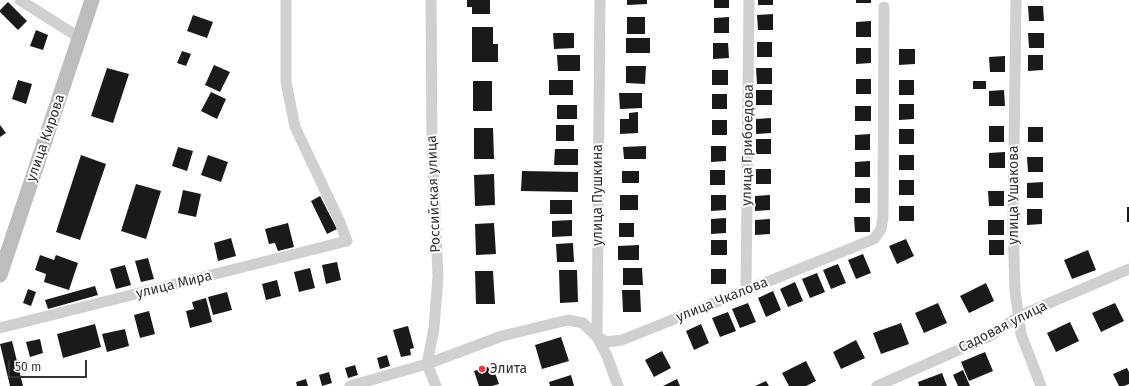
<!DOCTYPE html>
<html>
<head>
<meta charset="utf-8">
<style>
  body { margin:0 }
  #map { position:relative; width:1129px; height:386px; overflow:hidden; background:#fff; font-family:"Fira Sans",sans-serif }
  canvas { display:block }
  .scale { position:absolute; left:8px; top:360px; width:79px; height:18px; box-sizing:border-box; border:2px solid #333; border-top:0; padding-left:5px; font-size:12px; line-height:14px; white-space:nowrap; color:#333; -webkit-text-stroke:3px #fff; paint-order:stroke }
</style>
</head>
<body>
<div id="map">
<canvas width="1129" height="386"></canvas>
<div class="scale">50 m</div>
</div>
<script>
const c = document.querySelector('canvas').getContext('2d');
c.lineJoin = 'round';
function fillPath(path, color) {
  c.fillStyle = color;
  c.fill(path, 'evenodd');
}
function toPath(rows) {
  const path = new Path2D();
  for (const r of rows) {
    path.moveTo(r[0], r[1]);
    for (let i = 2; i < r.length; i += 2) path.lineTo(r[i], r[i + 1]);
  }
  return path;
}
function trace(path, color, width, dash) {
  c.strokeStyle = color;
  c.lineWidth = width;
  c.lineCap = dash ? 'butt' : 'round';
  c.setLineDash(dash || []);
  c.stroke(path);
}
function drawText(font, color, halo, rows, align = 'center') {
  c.font = font + ' "Fira Sans",sans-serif';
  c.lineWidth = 4;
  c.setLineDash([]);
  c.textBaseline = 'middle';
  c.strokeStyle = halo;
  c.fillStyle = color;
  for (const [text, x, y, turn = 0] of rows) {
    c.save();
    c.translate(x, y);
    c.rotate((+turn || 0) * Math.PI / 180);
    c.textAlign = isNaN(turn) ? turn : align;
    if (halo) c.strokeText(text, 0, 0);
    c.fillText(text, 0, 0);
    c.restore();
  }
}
fillPath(toPath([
  [467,0,490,0,490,14,472,14,472,7,467,7],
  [627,0,647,0,647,4,627,5],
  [714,0,729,0,729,8,714,8],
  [758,0,773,0,773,5,758,5],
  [856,0,871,0,871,3,856,3],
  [8,2,27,21,18,30,0,12,0,10],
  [1028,6,1043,6,1044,21,1029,21],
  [773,14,773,30,758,30,757,15],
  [193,15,213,22,207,38,187,31],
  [627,17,645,17,645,34,627,34],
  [729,17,729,33,714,33,714,18],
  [871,21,871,37,856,37,856,22],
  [472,27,493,27,493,44,498,44,498,62,472,62],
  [36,30,48,35,43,50,30,46],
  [553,33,574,33,574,48,554,49],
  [1028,33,1044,33,1044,48,1029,48],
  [626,38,650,38,650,53,626,53],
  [757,42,772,42,772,57,757,57],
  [713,43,728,43,729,58,713,59],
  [856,48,871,48,871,63,856,64],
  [899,49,915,49,915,64,899,65],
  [182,51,191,54,186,66,177,63],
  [557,55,580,55,580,71,558,71],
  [1028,55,1043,55,1043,70,1028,71],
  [1005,56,1005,72,990,72,989,57],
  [214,65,230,72,220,92,205,85],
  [626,66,646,66,645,84,626,83],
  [107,68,129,74,113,123,91,116],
  [756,68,772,68,772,84,757,84],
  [712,70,728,70,728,85,712,85],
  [856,79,871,79,871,94,856,94],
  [18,80,32,84,26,104,12,99],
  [549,80,573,80,573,95,549,95],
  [899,80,914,80,914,95,899,95],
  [473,81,492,81,492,111,473,111],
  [973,81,986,81,986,89,973,89],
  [756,90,772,90,772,105,756,105],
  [1004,90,1005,106,989,106,989,91],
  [211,92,226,99,217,119,201,111],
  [619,93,642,93,642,108,620,109],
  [712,94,727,94,727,109,712,109],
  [899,104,914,104,914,119,899,120],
  [557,105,577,105,577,119,557,119],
  [855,106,871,106,871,121,855,121],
  [638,112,638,133,620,134,620,119,629,119,629,113],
  [771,118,771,133,756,134,756,119],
  [712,120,727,120,727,135,712,135],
  [0,125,6,133,0,137],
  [556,125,574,125,574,141,556,141],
  [989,126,1004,126,1004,142,989,142],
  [1028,127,1043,127,1043,142,1028,142],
  [474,128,493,128,494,159,474,159],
  [899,129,914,129,914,144,899,144],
  [870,134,870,150,855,150,855,135],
  [756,139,771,139,771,154,756,154],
  [646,146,646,159,624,159,623,147],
  [711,146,726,146,726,161,711,162],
  [178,147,193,151,187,171,172,166],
  [555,149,578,149,578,165,554,165],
  [1005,152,1005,168,989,168,989,153],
  [81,155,106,164,80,240,56,232],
  [208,155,228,162,221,182,201,175],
  [899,155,914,155,914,170,899,170],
  [1027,157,1043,157,1043,172,1028,172],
  [870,161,870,177,855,177,855,162],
  [756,169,771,169,771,184,756,184],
  [710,170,725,170,725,185,710,185],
  [522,171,578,172,578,192,521,191],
  [622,171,639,171,639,183,622,183],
  [494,174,495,205,475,206,474,175],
  [899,180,914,180,914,195,899,195],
  [1043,182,1043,198,1027,198,1027,183],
  [136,184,161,191,146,239,121,231],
  [855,188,870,188,870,203,855,203],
  [183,190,201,194,196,217,178,213],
  [988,191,1004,191,1004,206,989,206],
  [620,195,638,195,638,210,620,210],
  [711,195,726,195,726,210,711,211],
  [770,195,770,210,755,211,755,196],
  [320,196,337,229,327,234,311,201],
  [550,200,572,200,572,214,550,214],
  [899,206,914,206,914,221,899,221],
  [1127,207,1129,207,1129,222,1127,222],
  [1027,209,1042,209,1042,224,1027,225],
  [854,217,870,217,870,232,855,232],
  [726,218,726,233,711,234,711,219],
  [770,219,770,234,755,235,755,220],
  [572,220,572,236,552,237,552,221],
  [988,220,1004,220,1004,235,988,235],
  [288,223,294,247,278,251,275,243,269,244,265,229],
  [494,223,496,254,476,255,475,224],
  [619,223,634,223,634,237,619,237],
  [231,238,236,256,218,261,214,243],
  [906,239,914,256,897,264,889,246],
  [711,240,727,240,727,255,711,255],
  [989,240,1004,240,1004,255,989,255],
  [573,243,574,262,557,262,556,244],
  [639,245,639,260,618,260,618,246],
  [1088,250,1096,270,1072,279,1064,260],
  [863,254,871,273,856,279,848,260],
  [40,255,54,260,56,255,78,263,69,290,44,282,46,274,35,270],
  [148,258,154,279,141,282,135,261],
  [337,262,341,280,326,284,322,265],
  [838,264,846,283,831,289,823,270],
  [125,265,131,285,116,289,110,269],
  [310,268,315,288,299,292,294,272],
  [623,268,642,268,643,285,623,285],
  [711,269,726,269,726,284,711,284],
  [559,270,577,270,578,302,560,303],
  [475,271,493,271,495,304,476,304],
  [817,273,825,292,810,298,802,279],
  [277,280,281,296,266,300,262,284],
  [795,282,803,301,788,307,780,289],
  [986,283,994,301,969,313,960,296],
  [95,286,98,295,48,309,45,300],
  [28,289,36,292,31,306,23,303],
  [622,290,640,290,641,312,623,312],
  [773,291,781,310,766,317,758,298],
  [227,292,232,310,213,315,208,297],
  [206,298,212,322,190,328,186,311,194,309,192,302],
  [748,303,756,322,740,328,732,309],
  [938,303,947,323,924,333,915,313],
  [1115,303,1124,321,1101,332,1092,313],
  [149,311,155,334,140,338,134,315],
  [728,312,736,331,720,337,712,318],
  [1070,322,1079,341,1056,352,1047,333],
  [901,323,909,344,881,354,873,333],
  [95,324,101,347,63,358,57,334],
  [701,324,709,343,694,350,686,331],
  [408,326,414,348,410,349,411,355,401,357,393,330],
  [125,329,129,346,107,352,102,334],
  [561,337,569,361,542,369,535,345],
  [40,339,43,353,30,357,26,342],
  [856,340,865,358,841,369,833,352],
  [12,341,23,386,10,386,0,344],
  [662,351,671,368,654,377,645,360],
  [985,352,993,371,969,381,961,362],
  [387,355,390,366,380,369,377,358],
  [806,361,816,381,806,386,789,386,782,373],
  [355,365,358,375,348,378,345,368],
  [488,367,491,374,495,373,499,384,492,386,479,386,474,371],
  [1127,368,1129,372,1129,384,1124,386,1119,386,1113,374],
  [963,370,970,386,958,386,953,375],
  [329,372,332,383,322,386,319,375],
  [942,373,947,386,919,386,918,382],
  [571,375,574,386,550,386,549,382],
  [306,379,308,386,297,386,296,382],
  [677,379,680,386,663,386],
  [766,381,769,386,755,386]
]), '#1a1a1a');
trace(toPath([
  [20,0,80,38],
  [431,0,432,144,438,276,434,328,427,364,436,386],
  [600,0,597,337,607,356,618,386],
  [1016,0,1013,222,1015,291,1021,334,1041,386],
  [746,290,749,0],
  [0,328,347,241,339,220,295,127,286,82,286,0],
  [350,386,427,364,502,336,568,320,583,323,597,337,607,342,622,340,874,239,881,229,883,218,884,7],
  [877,386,990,336,1019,316,1129,269]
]), '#d0d0d0', 11);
trace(toPath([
  [0,275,92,0]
]), '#bdbdbd', 15);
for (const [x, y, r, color] of [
  [482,369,4,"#e63946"]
]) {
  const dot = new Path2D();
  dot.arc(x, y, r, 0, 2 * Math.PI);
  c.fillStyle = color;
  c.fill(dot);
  trace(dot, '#fff', 1.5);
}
drawText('14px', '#333', '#fff', [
  ["улица Кирова",46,138,-71],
  ["улица Грибоедова",748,145,-89],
  ["Российская улица",434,194,-92],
  ["улица Пушкина",598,195,-90],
  ["улица Ушакова",1014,195,-90],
  ["улица Мира",174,285,-14],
  ["улица Чкалова",722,300,-22],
  ["Садовая улица",1003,327,-27]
]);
drawText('14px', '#333', '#fff', [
  ["Элита",490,369]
], 'left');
</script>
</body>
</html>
